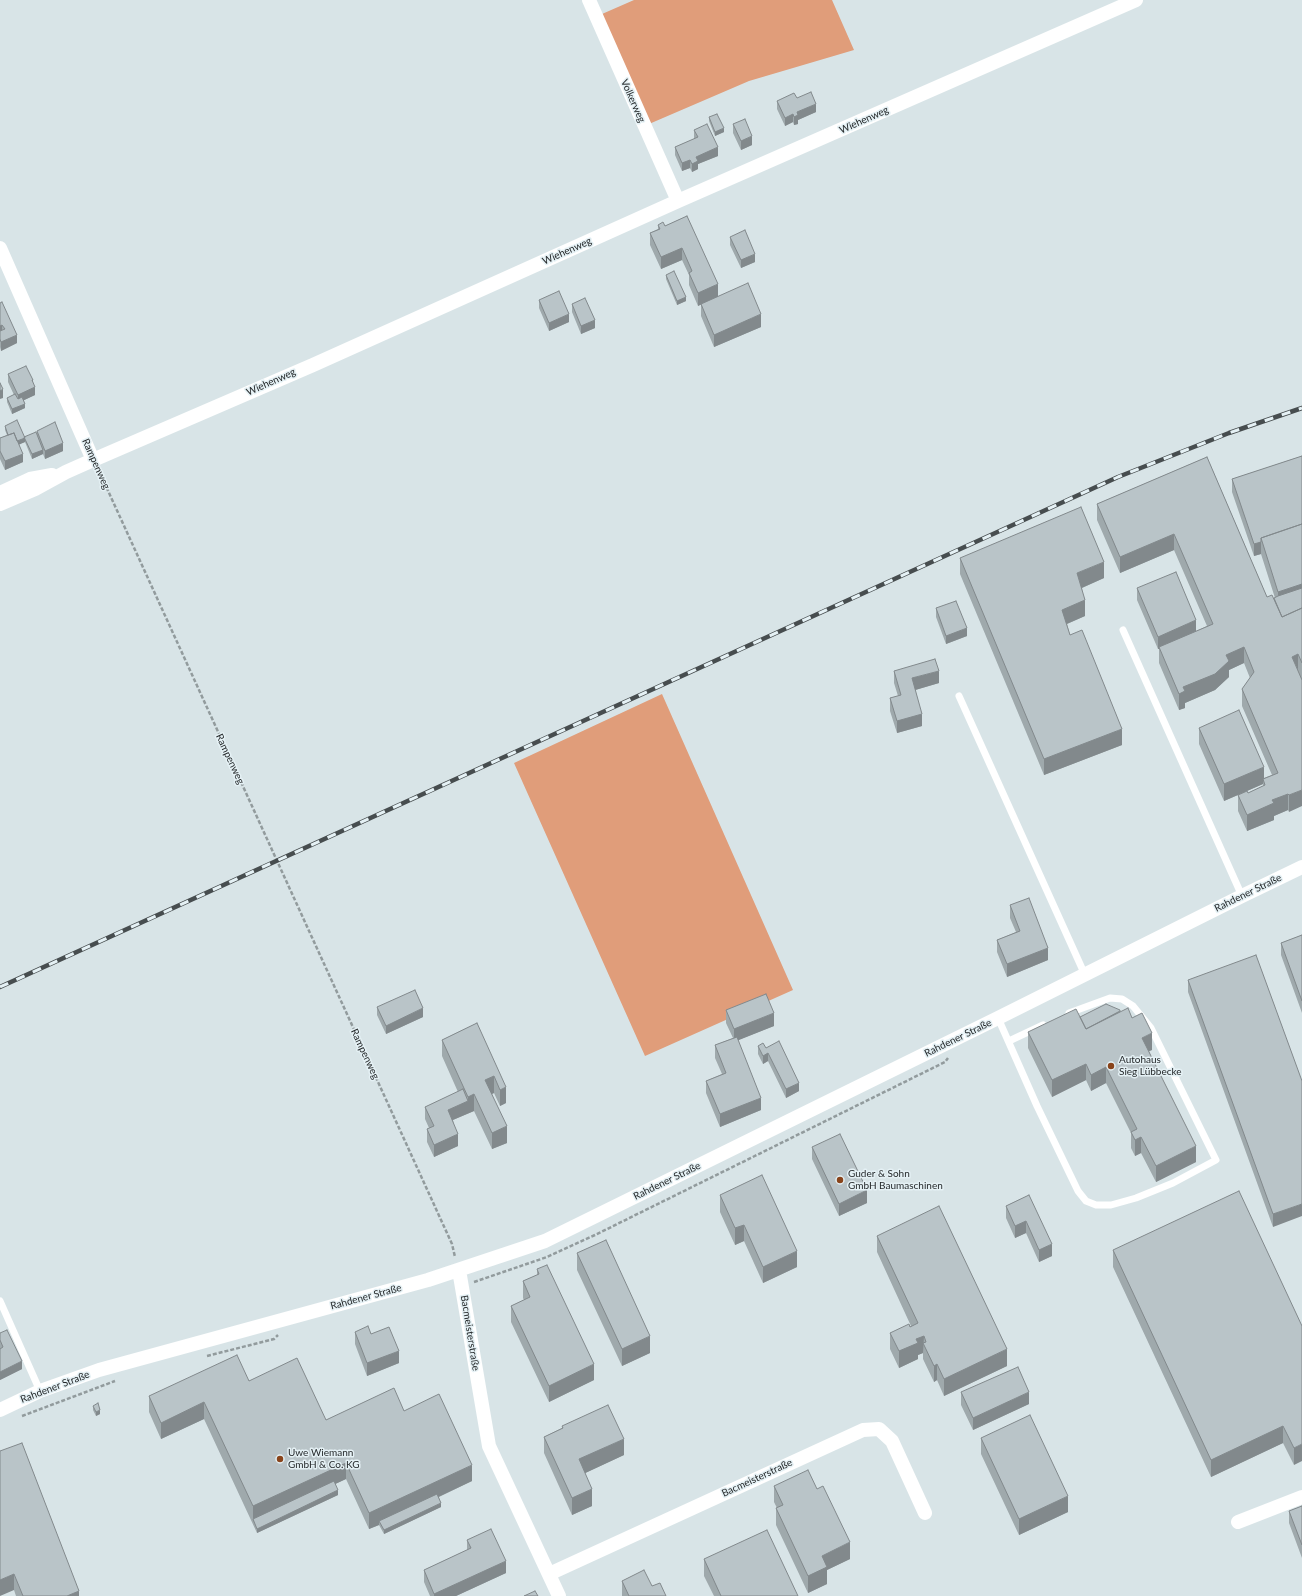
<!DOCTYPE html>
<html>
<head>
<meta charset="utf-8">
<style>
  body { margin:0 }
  canvas { display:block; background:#d8e4e7 }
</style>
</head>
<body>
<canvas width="1302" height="1596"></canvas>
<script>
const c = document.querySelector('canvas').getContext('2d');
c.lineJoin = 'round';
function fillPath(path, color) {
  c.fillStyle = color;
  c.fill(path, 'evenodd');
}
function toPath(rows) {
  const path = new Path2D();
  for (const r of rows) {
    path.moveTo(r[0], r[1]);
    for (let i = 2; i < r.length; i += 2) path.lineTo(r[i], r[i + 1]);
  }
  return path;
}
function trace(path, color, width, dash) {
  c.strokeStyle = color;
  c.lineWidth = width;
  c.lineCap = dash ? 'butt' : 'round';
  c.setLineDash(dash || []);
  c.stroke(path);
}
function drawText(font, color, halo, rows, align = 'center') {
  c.font = font + ' Lato,sans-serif';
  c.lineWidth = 3;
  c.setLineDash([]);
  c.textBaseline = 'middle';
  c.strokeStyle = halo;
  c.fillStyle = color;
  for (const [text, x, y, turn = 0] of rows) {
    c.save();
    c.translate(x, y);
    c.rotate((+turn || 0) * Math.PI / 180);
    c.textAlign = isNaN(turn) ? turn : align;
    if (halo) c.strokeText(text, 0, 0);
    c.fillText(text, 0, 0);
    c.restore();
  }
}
fillPath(toPath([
  [634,0,832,0,854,50,749,81,649,124,602,14],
  [662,694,793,990,645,1056,514,763]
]), '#e09d7a');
trace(toPath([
  [99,471,452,1244,455,1257],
  [474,1282,547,1257,595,1235,945,1062,948,1058],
  [207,1356,274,1339,278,1335],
  [22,1416,115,1381]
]), '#929b9d', 2.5, [4, 2]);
trace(toPath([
  [1123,630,1242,896],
  [959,696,1085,975],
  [998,1018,1037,1106,1078,1191,1086,1201,1096,1205,1111,1205,1136,1198,1173,1183,1216,1160,1151,1028,1133,1006,1122,999,1110,998,1069,1013],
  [1009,1041,1043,1025],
  [0,1301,40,1391]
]), '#fff', 7);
trace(toPath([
  [589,0,678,201],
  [0,248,93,460],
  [0,493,30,479,52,475],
  [0,504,35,489,66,472,93,460,313,365,678,201,1136,0],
  [459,1270,489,1446,559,1596],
  [0,1410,40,1391,99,1370,428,1280,545,1241,998,1018,1242,896,1302,867],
  [1238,1522,1302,1497],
  [549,1574,863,1430,879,1429,892,1441,925,1513]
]), '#fff', 14);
const rail = toPath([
  [0,987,1118,477,1229,433,1302,408]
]);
trace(rail, '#474d4f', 4.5);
trace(rail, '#e5f1f5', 3, [9]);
fillPath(toPath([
  [797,98,816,112,798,120,798,124,794,125,793,122,785,126,777,109,777,101],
  [709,117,724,132,715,136,709,121],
  [733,124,752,145,741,150,733,133],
  [694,130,718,156,698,164,698,169,692,172,690,168,682,171,675,155,675,147,694,139],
  [687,216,718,296,761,327,714,347,701,316,701,304,698,306,689,285,689,275,682,260,661,269,650,245,650,233,658,229,658,225,665,226],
  [730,237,755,262,741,268,730,245],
  [666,275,686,301,677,305,666,279],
  [539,300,569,322,549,331,539,308],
  [0,303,17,343,1,351,0,347],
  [572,304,595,328,581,334,572,312],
  [8,374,33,383,35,395,24,400,25,408,12,414,7,402,7,398,14,395,8,382],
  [5,426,24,437,37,434,37,431,63,451,45,459,43,454,32,459,25,442,19,444,23,462,5,470,0,459,0,438,7,435,5,430],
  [1302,456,1302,680,1289,812,1288,810,1274,816,1274,820,1247,831,1238,811,1238,795,1224,801,1199,744,1199,728,1264,778,1272,775,1242,706,1242,689,1250,678,1244,663,1229,670,1229,677,1215,690,1185,703,1185,708,1179,710,1159,663,1159,649,1158,649,1137,600,1137,588,1196,631,1207,626,1174,550,1120,573,1097,520,1097,504,1207,457,1267,597,1274,598,1275,598,1261,554,1254,556,1232,492,1232,479],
  [1263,784,1263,786,1248,793,1247,791],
  [960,558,1104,578,1082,588,1085,616,1067,624,1070,635,1122,745,1044,775,960,574],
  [936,608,967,636,946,644,936,617],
  [894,671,939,683,915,690,922,726,897,733,890,711,890,698,898,696,894,683],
  [1010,905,1048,960,1007,977,997,952,997,940,1016,932,1010,918],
  [1302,935,1302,1013,1281,955,1281,943],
  [1188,980,1302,1081,1273,1227,1188,992],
  [377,1007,423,1017,386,1034,377,1015],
  [726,1010,774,1026,738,1040,761,1110,720,1127,706,1093,706,1081,722,1074,715,1058,715,1045,733,1038,726,1023],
  [1120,1011,1132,1018,1152,1050,1149,1051,1196,1162,1156,1182,1141,1153,1135,1156,1131,1148,1131,1133,1106,1083,1091,1091,1086,1080,1052,1097,1028,1048,1028,1032,1080,1017],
  [477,1023,506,1103,500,1106,494,1093,492,1094,507,1143,492,1149,474,1111,453,1120,458,1146,434,1157,427,1142,427,1129,429,1128,425,1119,425,1107,458,1092,442,1056,442,1040],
  [758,1046,766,1048,799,1091,786,1098,768,1061,763,1064,758,1054],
  [812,1147,867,1203,839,1216,812,1159],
  [720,1195,797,1267,763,1283,744,1241,735,1245,720,1212],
  [1029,1195,1052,1256,1039,1262,1026,1233,1015,1238,1006,1218,1006,1206],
  [877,1236,1007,1366,944,1396,937,1380,934,1382,923,1359,923,1353,918,1355,918,1359,899,1368,890,1349,890,1333,911,1326,877,1252],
  [1113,1250,1302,1326,1294,1465,1283,1443,1211,1477,1113,1267],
  [577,1253,650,1353,622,1366,577,1270],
  [537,1269,594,1380,549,1402,511,1322,511,1306,524,1300,523,1298,523,1281,537,1275],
  [355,1332,371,1334,399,1363,367,1376,355,1344],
  [0,1333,22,1369,0,1380],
  [249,1381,326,1420,404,1411,472,1481,439,1497,441,1507,384,1534,379,1525,369,1529,346,1479,335,1484,338,1495,257,1533,204,1419,161,1439,149,1412,149,1396],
  [961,1392,1029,1404,973,1430,961,1405],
  [93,1406,100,1414,96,1416,93,1410],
  [562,1426,624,1455,585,1473,592,1506,572,1515,544,1453,544,1437,562,1428],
  [981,1438,1068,1512,1019,1535,981,1454],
  [0,1451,79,1596,16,1596,14,1590],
  [774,1486,850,1559,827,1570,827,1584,808,1593,776,1525,776,1508,777,1508,774,1502],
  [1302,1506,1302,1558,1289,1523,1289,1511],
  [467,1540,506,1573,456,1596,430,1596,424,1582,424,1570,467,1550],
  [704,1559,798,1596,714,1596,704,1576],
  [622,1581,652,1586,666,1596,622,1596]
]), '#9fa9ac');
fillPath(toPath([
  [816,104,816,112,798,120,798,124,794,125,794,117,797,112],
  [793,114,793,122,785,126,785,118],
  [724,128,724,132,715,136,715,132],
  [752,136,752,145,741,150,741,141],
  [718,147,718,156,698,164,698,169,692,172,692,164,696,157],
  [690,160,690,168,682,171,682,163],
  [682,248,682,260,661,269,661,257],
  [755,254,755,262,741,268,741,260],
  [718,284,718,297,698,306,698,293],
  [686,297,686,301,677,305,677,301],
  [569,314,569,322,549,331,549,323],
  [761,314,761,327,714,347,714,335],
  [595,320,595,328,581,334,581,326],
  [2,325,2,333,0,334,0,326],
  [17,335,17,343,1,351,1,342],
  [32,380,33,380,33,388,35,387,35,395,18,403,18,395],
  [3,389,3,398,0,399,0,391],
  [25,404,25,408,12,414,12,409],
  [25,438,25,442,16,446,16,442],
  [63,443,63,451,45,459,45,451],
  [43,450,43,454,32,459,32,454],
  [23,454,23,462,5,470,5,461],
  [1174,534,1174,550,1120,573,1120,557],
  [1261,542,1261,554,1254,556,1254,544],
  [1104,562,1104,578,1077,590,1077,573],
  [1302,584,1302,600,1278,608,1278,592],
  [1085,600,1085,616,1062,626,1062,610],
  [1196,620,1196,633,1159,647,1159,649,1158,649,1158,637],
  [967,628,967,636,946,644,946,636],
  [1244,647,1244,663,1229,670,1229,677,1215,690,1185,703,1185,708,1179,710,1179,694,1183,687,1226,655],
  [1298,654,1298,670,1292,657],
  [939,671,939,683,912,691,912,678],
  [922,714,922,726,897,733,897,721],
  [1122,729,1122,745,1044,775,1044,759],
  [1264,767,1264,783,1263,779,1263,784,1224,801,1224,784],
  [1302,790,1302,806,1289,812,1289,795],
  [1288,794,1288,810,1274,816,1274,820,1247,831,1247,815,1272,800],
  [1048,948,1048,960,1007,977,1007,964],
  [423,1008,423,1017,386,1034,386,1026],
  [774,1013,774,1026,734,1042,734,1029],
  [1152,1033,1152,1050,1142,1054,1142,1038],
  [768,1053,768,1061,763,1064,763,1056],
  [1086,1064,1086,1080,1052,1097,1052,1080],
  [1106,1067,1106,1083,1091,1091,1091,1075],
  [494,1076,494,1093,485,1097,485,1080],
  [799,1083,799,1091,786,1098,786,1089],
  [506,1087,506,1103,500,1106,500,1090],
  [474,1094,474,1111,448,1122,448,1110,468,1101,468,1097],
  [761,1098,761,1110,720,1127,720,1114],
  [507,1126,507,1143,492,1149,492,1133],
  [458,1134,458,1146,434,1157,434,1145],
  [1141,1137,1141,1153,1135,1156,1135,1140],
  [1196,1146,1196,1162,1156,1182,1156,1166],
  [867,1190,867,1203,839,1216,839,1204],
  [1302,1204,1302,1216,1273,1227,1273,1214],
  [1026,1221,1026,1233,1015,1238,1015,1226],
  [744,1225,744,1241,735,1245,735,1228],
  [1052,1244,1052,1256,1039,1262,1039,1250],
  [797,1251,797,1267,763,1283,763,1267],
  [650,1336,650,1353,622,1366,622,1349],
  [924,1336,923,1353,918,1355,918,1359,899,1368,899,1351,916,1339],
  [1007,1349,1007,1366,944,1396,944,1379],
  [399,1351,399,1363,367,1376,367,1363],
  [22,1361,22,1369,0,1380,0,1372],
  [594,1364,594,1380,549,1402,549,1386],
  [937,1364,937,1380,934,1382,934,1366],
  [1029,1392,1029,1404,973,1430,973,1418],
  [204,1402,204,1419,161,1439,161,1423],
  [100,1410,100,1414,96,1416,96,1412],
  [1283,1426,1283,1443,1211,1477,1211,1460],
  [624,1439,624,1455,579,1476,579,1459],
  [1302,1444,1302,1461,1294,1465,1294,1448],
  [346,1463,346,1479,254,1522,253,1519,253,1506],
  [472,1465,472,1481,381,1524,379,1521,379,1525,369,1529,369,1513],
  [592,1489,592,1506,572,1515,572,1498],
  [338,1490,338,1495,257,1533,257,1529],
  [1068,1496,1068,1512,1019,1535,1019,1519],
  [441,1503,441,1507,384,1534,384,1530],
  [850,1542,850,1559,827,1570,827,1584,808,1593,808,1576,822,1556],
  [506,1561,506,1573,456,1596,434,1596,434,1594],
  [14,1574,14,1590,0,1596,0,1580],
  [79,1591,79,1596,67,1596]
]), '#82898c');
const building = toPath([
  [811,92,816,104,797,112,798,115,794,117,793,114,785,118,777,101,794,93,797,98,811,92],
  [717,114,724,128,715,132,709,117,717,114],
  [745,119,752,136,741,141,733,124,745,119],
  [707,124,718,147,696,157,698,161,692,164,690,160,682,163,675,147,698,137,694,130,707,124],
  [687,216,718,284,698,293,689,273,692,271,682,248,661,257,650,233,660,229,658,225,663,222,665,226,687,216],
  [745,230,755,254,741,260,730,237,745,230],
  [674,271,686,297,677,301,666,275,674,271],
  [748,283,761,314,714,335,701,304,748,283],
  [559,291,569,314,549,323,539,300,559,291],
  [585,298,595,320,581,326,572,304,585,298],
  [2,302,17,335,1,342,0,339,0,331,5,329,2,325,0,326,0,303,2,302],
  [26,366,33,380,32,380,35,387,18,395,8,374,26,366],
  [0,383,3,389,0,391,0,383],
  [15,394,18,399,22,397,25,404,12,409,7,398,15,394],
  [17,420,25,438,17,441,14,433,8,435,5,426,17,420],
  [55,422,63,443,45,451,37,431,55,422],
  [36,432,43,450,32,454,24,437,36,432],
  [14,433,23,454,5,461,0,451,0,438,14,433],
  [1302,456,1302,524,1261,538,1261,542,1254,544,1232,479,1302,456],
  [1207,457,1267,597,1272,595,1282,617,1302,608,1302,663,1298,654,1292,657,1302,680,1302,790,1289,795,1288,794,1272,800,1274,803,1247,815,1238,795,1247,791,1248,793,1265,785,1263,779,1278,773,1242,689,1254,672,1244,647,1226,655,1229,661,1215,674,1183,687,1185,691,1179,694,1159,647,1213,624,1174,534,1120,557,1097,504,1207,457],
  [1081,507,1104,562,1077,573,1085,600,1062,610,1070,635,1082,630,1122,729,1044,759,960,558,1081,507],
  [1302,524,1302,584,1278,592,1261,538,1302,524],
  [1176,572,1196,620,1158,637,1137,588,1176,572],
  [1302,588,1302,608,1282,617,1274,598,1278,596,1302,588],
  [956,601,967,628,946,636,936,608,956,601],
  [935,659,939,671,912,678,922,714,897,721,890,698,901,695,894,671,935,659],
  [1239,710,1264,767,1224,784,1199,728,1239,710],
  [1029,898,1048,948,1007,964,997,940,1020,931,1010,905,1029,898],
  [1302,935,1302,1001,1281,943,1302,935],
  [1256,955,1302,1081,1302,1204,1273,1214,1188,980,1256,955],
  [415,990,423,1008,386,1026,377,1007,415,990],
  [766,994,774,1013,734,1029,726,1010,766,994],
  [1106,1004,1120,1010,1120,1011,1086,1029,1080,1017,1106,1004],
  [1128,1008,1132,1018,1142,1013,1152,1033,1142,1038,1196,1146,1156,1166,1141,1137,1135,1140,1131,1132,1137,1129,1106,1067,1091,1075,1086,1064,1052,1080,1028,1032,1076,1009,1086,1029,1128,1008],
  [477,1023,506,1087,500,1090,494,1076,485,1080,507,1126,492,1133,474,1094,468,1097,442,1040,477,1023],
  [737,1037,761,1098,720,1114,706,1081,726,1073,715,1045,737,1037],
  [779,1041,799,1083,786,1089,768,1053,763,1056,758,1046,763,1043,766,1048,779,1041],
  [463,1089,468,1101,448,1110,458,1134,434,1145,427,1129,434,1126,425,1107,463,1089],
  [840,1134,867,1190,839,1204,812,1147,840,1134],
  [762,1175,797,1251,763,1267,744,1225,735,1228,720,1195,762,1175],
  [1239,1191,1302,1326,1302,1444,1294,1448,1283,1426,1211,1460,1113,1250,1239,1191],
  [1029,1195,1052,1244,1039,1250,1026,1221,1015,1226,1006,1206,1029,1195],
  [939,1206,1007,1349,944,1379,937,1364,934,1366,923,1343,926,1342,924,1336,916,1339,918,1343,899,1351,890,1333,909,1324,910,1327,918,1323,877,1236,939,1206],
  [606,1240,650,1336,622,1349,577,1253,606,1240],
  [547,1265,594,1364,549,1386,511,1306,530,1297,523,1281,539,1274,537,1269,547,1265],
  [368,1326,371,1334,389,1327,399,1351,367,1363,355,1332,368,1326],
  [7,1330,22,1361,0,1372,0,1349,3,1347,0,1340,0,1333,7,1330],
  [237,1355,249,1381,297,1358,326,1420,394,1388,404,1411,439,1394,472,1465,369,1513,346,1463,253,1506,204,1402,161,1423,149,1396,237,1355],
  [1018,1367,1029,1392,973,1418,961,1392,1018,1367],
  [98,1403,100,1410,96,1412,93,1406,98,1403],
  [608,1405,624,1439,579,1459,592,1489,572,1498,544,1437,563,1428,562,1426,608,1405],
  [1030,1415,1068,1496,1019,1519,981,1438,1030,1415],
  [22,1443,79,1591,67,1596,23,1596,14,1574,0,1580,0,1451,22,1443],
  [808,1470,817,1489,823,1486,850,1542,822,1556,827,1567,808,1576,776,1508,783,1505,774,1486,808,1470],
  [334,1481,338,1490,257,1529,253,1519,334,1481],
  [437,1494,441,1503,384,1530,379,1521,437,1494],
  [1302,1506,1302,1545,1289,1511,1302,1506],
  [491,1529,506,1561,434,1594,424,1570,471,1548,467,1540,491,1529],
  [767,1530,798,1596,721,1596,704,1559,767,1530],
  [644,1570,652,1586,660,1583,666,1596,629,1596,622,1581,644,1570],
  [535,1591,538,1596,524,1596,535,1591]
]);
fillPath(building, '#b9c4c8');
trace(building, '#82898c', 1);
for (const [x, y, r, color] of [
  [1111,1066,4,"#89441b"],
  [840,1180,4,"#89441b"],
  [280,1459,4,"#89441b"]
]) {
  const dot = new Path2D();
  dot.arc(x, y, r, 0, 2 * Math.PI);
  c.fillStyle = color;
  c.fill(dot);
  trace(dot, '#e5f1f5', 1.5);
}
drawText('10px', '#24282a', '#e5f1f5', [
  ["Volkerweg",633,101,66],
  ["Wiehenweg",864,120,-24],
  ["Wiehenweg",567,251,-24],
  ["Wiehenweg",271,382,-24],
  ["Rampenweg",96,464,66],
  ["Rampenweg",230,759,65],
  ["Rahdener Straße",1248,893,-26],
  ["Rahdener Straße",958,1038,-26],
  ["Rampenweg",365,1054,65],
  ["Rahdener Straße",667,1181,-26],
  ["Rahdener Straße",366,1297,-15],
  ["Bacmeisterstraße",470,1333,81],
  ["Rahdener Straße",55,1387,-21],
  ["Bacmeisterstraße",757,1478,-25]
]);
drawText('10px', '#24282a', '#e5f1f5', [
  ["Autohaus",1119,1060],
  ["Sieg Lübbecke",1119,1072],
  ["Guder & Sohn",848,1174],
  ["GmbH Baumaschinen",848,1186],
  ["Uwe Wiemann",288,1453],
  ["GmbH & Co. KG",288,1465]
], 'left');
</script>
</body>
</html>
